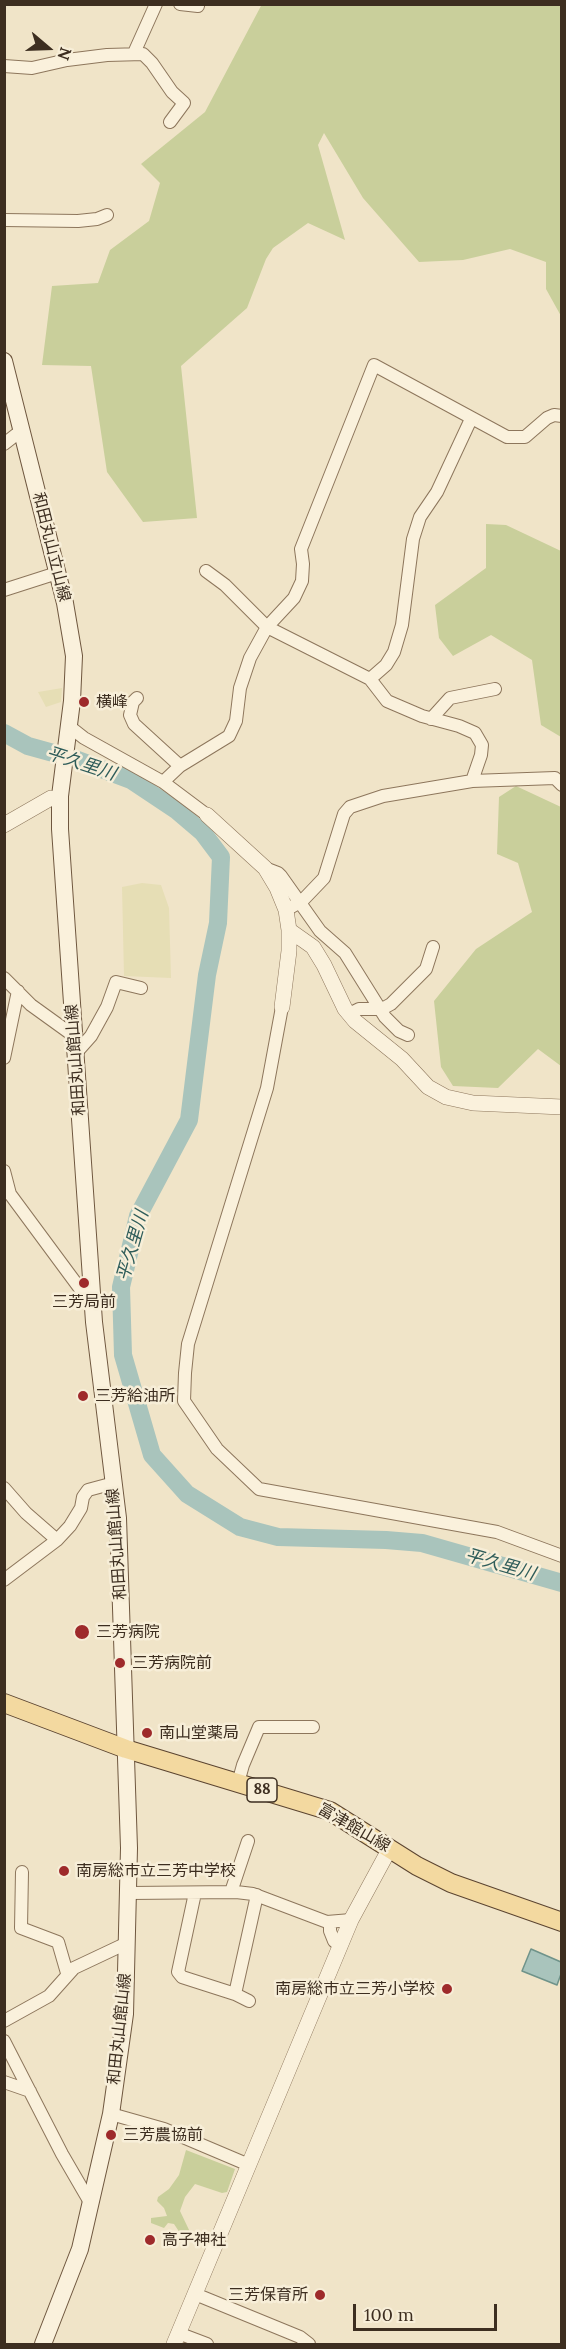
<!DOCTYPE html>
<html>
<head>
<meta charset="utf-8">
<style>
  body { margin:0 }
  #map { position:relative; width:566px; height:2349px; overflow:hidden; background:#f0e4c8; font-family:Lora,serif }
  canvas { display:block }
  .frame { position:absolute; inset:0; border:6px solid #3d2e20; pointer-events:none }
  .north { position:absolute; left:18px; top:18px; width:60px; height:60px; -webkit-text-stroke:4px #f7eed8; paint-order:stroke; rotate:109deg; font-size:16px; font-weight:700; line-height:24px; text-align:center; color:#3d2e20 }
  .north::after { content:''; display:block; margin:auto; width:21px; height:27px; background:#3d2e20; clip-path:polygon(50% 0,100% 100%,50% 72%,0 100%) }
  .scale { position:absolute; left:353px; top:2304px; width:144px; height:27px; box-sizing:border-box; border:3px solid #3d2e20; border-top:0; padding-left:8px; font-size:18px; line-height:21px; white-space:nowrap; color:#3d2e20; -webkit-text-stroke:4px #f7eed8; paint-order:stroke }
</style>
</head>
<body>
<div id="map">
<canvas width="566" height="2349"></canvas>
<div class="frame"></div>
<div class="north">N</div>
<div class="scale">100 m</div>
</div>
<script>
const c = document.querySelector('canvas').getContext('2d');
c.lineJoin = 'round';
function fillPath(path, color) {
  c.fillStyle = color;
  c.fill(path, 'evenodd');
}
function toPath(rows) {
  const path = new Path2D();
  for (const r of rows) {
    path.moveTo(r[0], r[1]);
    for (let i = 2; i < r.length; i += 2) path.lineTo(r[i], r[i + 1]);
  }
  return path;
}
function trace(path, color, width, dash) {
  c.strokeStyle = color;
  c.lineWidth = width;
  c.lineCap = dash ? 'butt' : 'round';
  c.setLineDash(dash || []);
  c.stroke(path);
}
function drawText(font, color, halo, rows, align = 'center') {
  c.font = font + ' Lora,"Noto Sans JP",serif';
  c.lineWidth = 5;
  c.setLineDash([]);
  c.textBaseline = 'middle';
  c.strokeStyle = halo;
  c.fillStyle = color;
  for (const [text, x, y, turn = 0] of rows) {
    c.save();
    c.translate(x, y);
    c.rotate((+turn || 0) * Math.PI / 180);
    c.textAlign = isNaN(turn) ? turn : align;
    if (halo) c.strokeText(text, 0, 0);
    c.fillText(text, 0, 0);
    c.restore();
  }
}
fillPath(toPath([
  [62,688,61,702,46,707,38,692],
  [142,883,161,885,169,908,171,978,124,976,122,887]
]), '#e6deb5');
fillPath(toPath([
  [262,4,561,5,561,316,546,289,546,262,510,249,463,260,419,262,363,198,324,133,318,145,345,240,308,223,273,248,266,259,247,308,181,366,197,518,143,522,107,472,91,366,42,365,52,286,98,283,110,250,149,221,160,183,141,164,205,112],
  [486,524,506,525,561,551,561,737,541,725,532,660,491,635,453,656,439,638,435,605,486,568],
  [516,786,561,807,561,1066,538,1049,498,1088,453,1086,441,1067,434,1001,476,949,532,912,518,863,497,854,499,797],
  [186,2150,235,2169,227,2192,222,2193,195,2184,185,2197,180,2211,190,2232,188,2248,182,2244,180,2233,174,2224,168,2223,164,2228,151,2223,151,2218,167,2216,164,2208,157,2201,158,2197,169,2189,179,2175]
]), '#c9cf9b');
const water = toPath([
  [531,1949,561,1962,561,1974,557,1985,522,1971,531,1949]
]);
fillPath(water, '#a9c4bc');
trace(water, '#6f938a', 1.5);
trace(toPath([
  [4,733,28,746,75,759,131,780,176,810,203,833,221,857,218,923,207,975,189,1120,138,1216,121,1287,123,1355,152,1455,187,1494,240,1527,278,1537,386,1540,422,1543,562,1583]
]), '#a9c4bc', 18);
const minor = toPath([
  [180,4,198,6],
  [134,53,156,4],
  [4,66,32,68,67,60,107,55,143,54,152,63,172,92,184,103,170,122],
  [4,220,78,221,97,219,107,215],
  [4,444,22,430],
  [206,571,225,585,267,627,370,679,387,701,422,716,459,726,475,733,482,745,481,755,472,781],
  [4,590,57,573],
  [370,679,386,665,394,652,402,625,413,539,420,517,437,492,471,419],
  [137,698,133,702,130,715,134,724,180,766],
  [431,719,450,698,495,689],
  [70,727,84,738,163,782,207,815],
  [163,782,180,766,229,736,236,721,240,688,250,658,267,627,294,598,302,581,303,564,301,549,374,365,507,437,525,437,547,418,554,415,562,416],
  [265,868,278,873,281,876,320,931,345,953,385,1017,399,1031,408,1035],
  [286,910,302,901,324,878,344,814,350,807,383,796,472,781,555,778,562,785],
  [4,978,31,1005,74,1036],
  [282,1007,267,1088,188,1344,185,1373,184,1401,217,1449,259,1489,497,1532,562,1556],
  [349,1014,359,1009,382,1009,391,1004,426,969,433,947],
  [75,1054,91,1036,107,1007,116,982,141,988],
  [4,1058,18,991],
  [4,1171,10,1194],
  [4,1192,10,1194,81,1290,94,1296],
  [4,1488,26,1513,57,1540],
  [4,1580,57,1540,70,1526,81,1508,83,1497,88,1490,114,1483],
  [238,1783,243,1765,259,1727,313,1727],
  [22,1872,21,1928,58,1942,67,1973],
  [231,1892,248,1841],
  [130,1893,236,1892,253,1894,327,1922,351,1920],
  [195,1893,178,1972,182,1977,235,1994,249,2001],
  [330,1922,330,1931,334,1941,340,1946],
  [235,1994,257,1895],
  [4,2021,49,1996,74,1968,127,1943],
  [4,2041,62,2154,91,2204],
  [4,2082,30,2091],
  [111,2114,164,2129,249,2165],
  [195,2294,300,2337,309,2344],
  [178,2333,207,2344]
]);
const tertiary = toPath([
  [207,815,265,868,277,888,286,910,289,930,289,951,282,1007],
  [4,825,51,798,60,801],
  [289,930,313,947,324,965,345,1009,355,1021,402,1059,428,1087,446,1097,473,1103,562,1107],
  [174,2344,351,1920,390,1848]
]);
const secondary = toPath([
  [4,361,65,603,74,656,72,701,60,796,60,829,94,1322,118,1518,129,1848,125,2014,111,2114,80,2249,43,2344]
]);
const primary = toPath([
  [4,1703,126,1749,330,1811,417,1866,451,1883,562,1922]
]);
trace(minor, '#8d765c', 14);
trace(tertiary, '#8d765c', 16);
trace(secondary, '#6f573f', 18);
trace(primary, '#5b4430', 20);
trace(minor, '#faf1dc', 12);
trace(tertiary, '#faf1dc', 15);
trace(secondary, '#faf1dc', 16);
trace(primary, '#f3d9a0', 18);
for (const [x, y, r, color] of [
  [84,702,6,"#9e2a2b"],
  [84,1283,6,"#9e2a2b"],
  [83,1396,6,"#9e2a2b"],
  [82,1632,8,"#9e2a2b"],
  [120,1663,6,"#9e2a2b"],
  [147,1733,6,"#9e2a2b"],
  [64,1871,6,"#9e2a2b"],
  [447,1989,6,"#9e2a2b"],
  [111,2135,6,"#9e2a2b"],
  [150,2240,6,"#9e2a2b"],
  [320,2295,6,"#9e2a2b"]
]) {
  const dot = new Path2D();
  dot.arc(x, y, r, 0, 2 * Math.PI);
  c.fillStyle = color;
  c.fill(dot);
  trace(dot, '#f7eed8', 2);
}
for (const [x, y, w] of [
  [262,1790,30]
]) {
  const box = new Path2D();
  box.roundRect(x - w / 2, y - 12, w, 24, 4.5);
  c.fillStyle = '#f7eed8';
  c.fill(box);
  trace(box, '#3d2e20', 1.5);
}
drawText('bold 15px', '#3d2e20', null, [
  ["88",262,1790]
]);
drawText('16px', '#3d2e20', '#f7eed8', [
  ["和田丸山立山線",51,547,76],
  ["和田丸山館山線",76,1060,-94],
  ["和田丸山館山線",117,1544,-94],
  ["富津館山線",354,1828,30],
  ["和田丸山館山線",120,2029,-84]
]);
drawText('16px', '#3d2e20', '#f7eed8', [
  ["横峰",96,702],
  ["三芳局前",84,1302,"center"],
  ["三芳給油所",95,1396],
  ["三芳病院",96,1632],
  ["三芳病院前",132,1663],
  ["南山堂薬局",159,1733],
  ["南房総市立三芳中学校",76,1871],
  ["南房総市立三芳小学校",435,1989,"right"],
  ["三芳農協前",123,2135],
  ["高子神社",162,2240],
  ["三芳保育所",308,2295,"right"]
], 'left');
drawText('italic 18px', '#2f5d5a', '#f7eed8', [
  ["平久里川",81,764,18],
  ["平久里川",133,1246,-74],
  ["平久里川",500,1565,16]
]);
</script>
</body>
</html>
